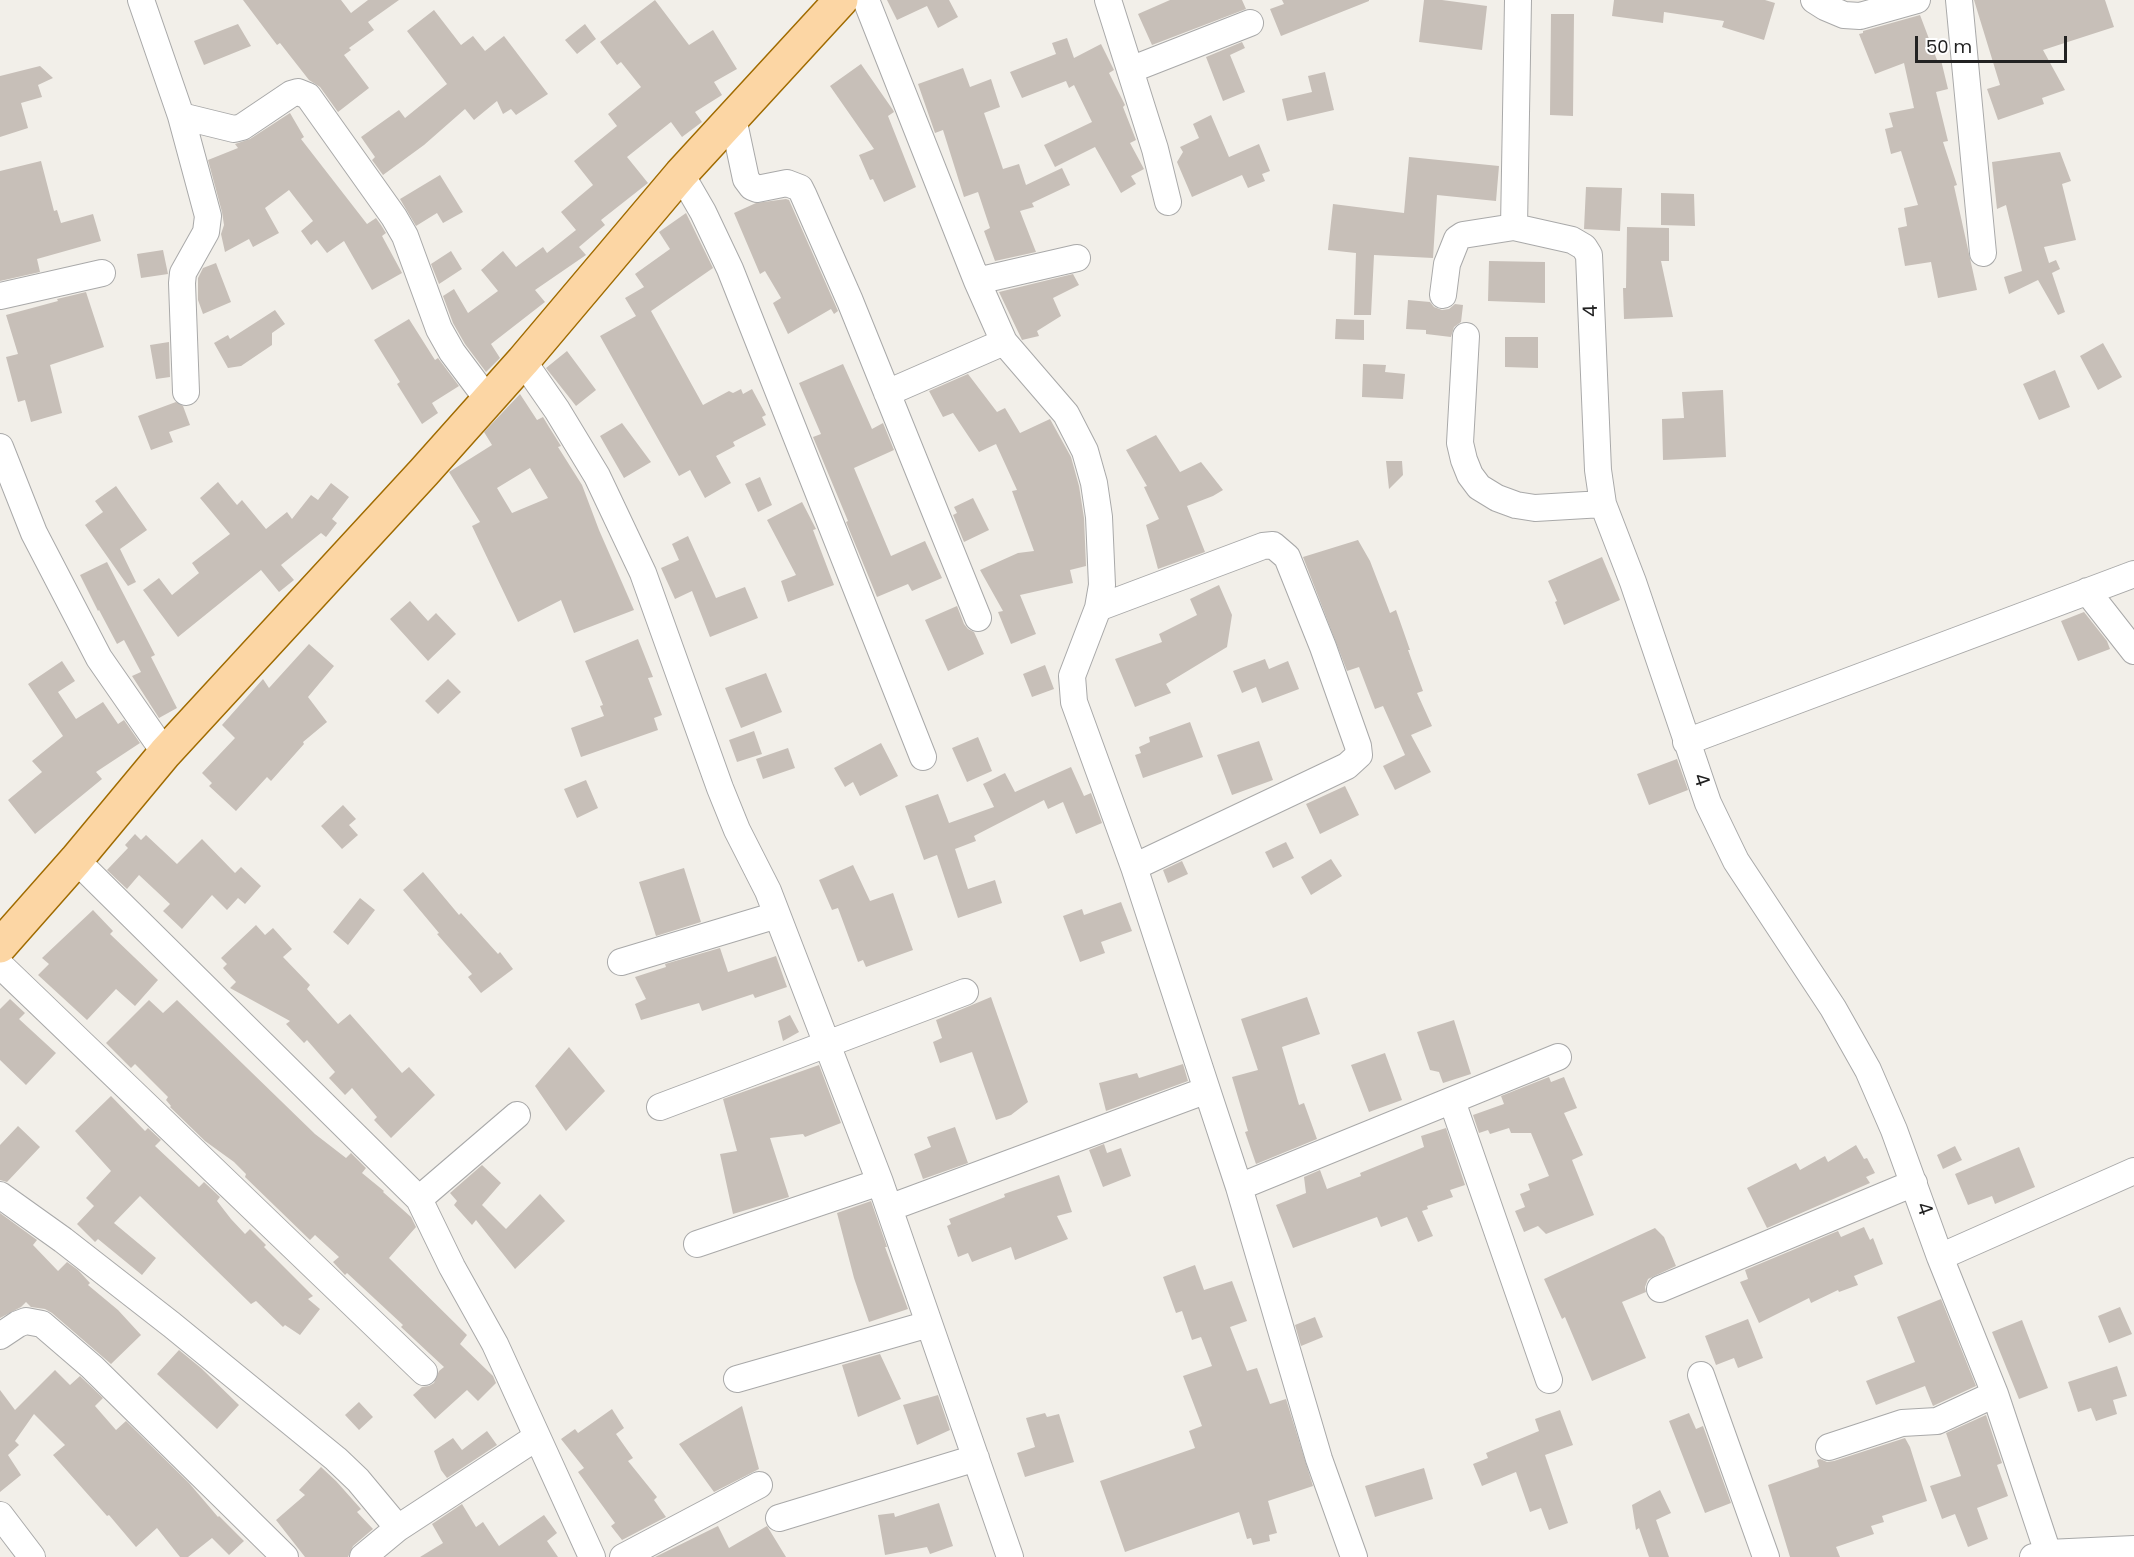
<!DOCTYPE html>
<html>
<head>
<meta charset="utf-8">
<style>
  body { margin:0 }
  #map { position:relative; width:2134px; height:1557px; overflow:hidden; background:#f2efe9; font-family:Poppins,sans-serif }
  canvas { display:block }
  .scale { position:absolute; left:1915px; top:36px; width:152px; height:27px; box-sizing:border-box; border:3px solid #222; border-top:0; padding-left:8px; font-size:18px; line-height:21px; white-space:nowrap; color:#222; -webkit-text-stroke:4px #fff; paint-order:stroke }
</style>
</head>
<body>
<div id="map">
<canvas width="2134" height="1557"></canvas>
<div class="scale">50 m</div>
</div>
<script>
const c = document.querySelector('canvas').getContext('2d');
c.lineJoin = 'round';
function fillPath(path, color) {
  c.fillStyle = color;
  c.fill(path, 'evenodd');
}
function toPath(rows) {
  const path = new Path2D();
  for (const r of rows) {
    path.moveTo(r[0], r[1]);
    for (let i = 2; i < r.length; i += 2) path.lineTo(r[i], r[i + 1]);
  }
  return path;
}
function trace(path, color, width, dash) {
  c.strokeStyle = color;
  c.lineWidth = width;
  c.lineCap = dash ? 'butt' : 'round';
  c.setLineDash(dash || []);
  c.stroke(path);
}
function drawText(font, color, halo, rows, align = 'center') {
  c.font = font + ' Poppins,sans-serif';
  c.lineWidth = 4.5;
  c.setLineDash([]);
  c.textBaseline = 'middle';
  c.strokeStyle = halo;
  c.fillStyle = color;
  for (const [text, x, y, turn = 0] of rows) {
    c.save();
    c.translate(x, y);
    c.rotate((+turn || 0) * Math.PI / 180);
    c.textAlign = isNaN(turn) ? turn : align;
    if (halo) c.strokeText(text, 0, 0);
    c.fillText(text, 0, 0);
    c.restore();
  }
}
fillPath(toPath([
  [243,0,341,0,351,13,368,0,399,0,368,22,374,30,349,48,351,50,344,55,369,88,338,112,320,87,309,80,280,43,277,45],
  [655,0,689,45,713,30,737,69,714,82,722,95,695,112,702,122,682,137,671,122,627,157,648,183,601,220,605,225,579,247,586,255,535,290,545,302,491,344,500,358,486,372,465,344,453,323,443,296,454,289,468,313,498,291,481,270,503,251,516,267,543,247,547,253,576,230,561,212,593,185,574,161,617,126,608,114,641,87,621,62,617,65,600,42],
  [887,0,949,0,958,17,938,28,927,6,897,20],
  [1170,0,1242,0,1246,9,1152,45,1138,14],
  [1282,0,1369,0,1369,1,1281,36,1270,9,1284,4],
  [1424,0,1442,0,1487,6,1482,50,1419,42],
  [1614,0,1765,0,1775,3,1764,40,1722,27,1724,21,1664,12,1663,23,1612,16],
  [1974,0,2105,0,2114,27,2043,50,2065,90,2042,98,2044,104,1998,120,1987,89,2000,85],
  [434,10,461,45,473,36,485,51,504,36,548,94,516,115,511,109,503,114,497,101,474,120,465,109,424,145,383,175,372,160,375,157,361,137,399,110,405,118,447,84,407,31],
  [1551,14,1574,14,1573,116,1550,115],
  [1920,15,1937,60,1941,60,1948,89,1936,92,1948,141,1943,142,1957,185,1954,186,1977,290,1938,298,1931,262,1905,266,1898,228,1907,226,1904,208,1918,205,1901,151,1891,154,1885,129,1893,127,1889,113,1914,108,1904,63,1875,74,1859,34,1863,33,1863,31],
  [238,24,251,46,204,65,194,41],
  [585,24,596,39,577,54,565,40],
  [1067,38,1074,58,1101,44,1114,70,1109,73,1125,105,1123,107,1136,140,1130,143,1144,169,1131,176,1136,184,1121,193,1095,147,1055,167,1044,145,1092,122,1074,85,1069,88,1066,81,1022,98,1010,72,1056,54,1052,43],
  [1242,42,1245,48,1230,55,1245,92,1223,101,1206,57],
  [861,64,893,110,894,112,888,116,916,187,884,202,873,179,870,180,859,155,874,149,830,86],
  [40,66,53,78,38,85,42,97,21,103,28,128,0,137,0,76],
  [963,68,970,87,991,79,1000,107,984,113,1003,169,1019,164,1026,185,1062,168,1070,185,1032,203,1034,207,1020,211,1036,252,995,261,984,231,990,228,978,192,964,197,943,130,935,133,918,84],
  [1325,72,1334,110,1287,121,1282,99,1312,92,1308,76],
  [290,113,304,137,301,139,367,224,376,218,381,225,386,233,382,236,402,273,372,290,344,241,327,253,317,240,311,245,301,231,313,221,289,190,265,208,279,233,253,247,249,239,225,252,221,234,224,225,222,212,208,160,238,148,235,144,250,139],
  [1211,115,1229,157,1259,144,1270,171,1262,174,1265,181,1248,188,1242,175,1192,197,1177,162,1183,152,1180,147,1199,138,1193,124],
  [2060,152,2071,181,2062,184,2076,240,2044,247,2049,263,2056,260,2060,269,2052,273,2065,312,2058,315,2038,280,2009,294,2004,277,2022,271,2006,205,1997,209,1992,162],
  [1409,157,1499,166,1496,201,1437,195,1433,258,1374,255,1371,315,1354,315,1356,253,1328,250,1333,204,1404,213],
  [41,161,54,211,57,210,61,223,93,214,101,241,37,259,40,272,0,281,0,171],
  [440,175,463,212,443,223,437,213,416,226,400,199],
  [1586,187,1622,188,1620,231,1584,229],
  [1661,193,1694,194,1695,226,1661,225],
  [786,199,789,200,838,311,834,314,831,309,788,334,773,303,781,298,765,271,760,274,734,213,756,203],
  [686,213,713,268,651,311,703,405,729,391,733,393,741,389,743,394,752,389,766,415,762,417,766,425,733,442,735,446,716,456,731,483,705,498,690,470,679,476,600,336,636,316,625,298,644,287,635,274,670,249,659,232],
  [1627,227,1669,228,1669,261,1661,261,1673,317,1624,319,1623,288,1626,288],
  [163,250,168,274,141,278,137,254],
  [451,251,462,269,439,284,431,264],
  [1489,261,1545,262,1545,303,1488,301],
  [216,263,231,302,203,314,198,300,198,278,203,268],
  [1073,274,1079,285,1053,298,1061,316,1037,331,1039,336,1022,340,999,292],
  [86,292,104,347,50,365,62,413,31,422,25,400,18,402,6,357,18,354,6,315,58,301,57,299],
  [1408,300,1430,302,1434,307,1442,310,1449,309,1455,304,1463,305,1461,322,1454,327,1451,337,1426,334,1426,330,1406,329],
  [275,310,285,324,272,333,272,345,241,366,228,368,214,343,228,335,230,339],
  [409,319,435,360,438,358,459,386,432,403,438,413,422,424,397,384,400,382,374,340],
  [1336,319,1364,320,1364,340,1335,339],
  [1505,337,1538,337,1538,368,1505,367],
  [169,342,170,377,156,379,150,345],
  [2103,343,2122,377,2098,390,2080,356],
  [567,351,596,390,576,406,546,368],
  [843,364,872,429,883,423,894,450,854,468,891,556,925,541,942,578,912,591,908,584,877,597,846,522,848,521,813,437,821,434,799,383],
  [1363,364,1386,365,1385,372,1405,374,1403,399,1362,397],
  [2055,370,2070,407,2039,420,2023,384],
  [968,374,997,412,1005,408,1020,433,1050,419,1071,457,1079,486,1084,518,1086,566,1070,570,1073,583,1020,595,1036,634,1011,644,998,612,1003,611,980,570,1018,553,1034,551,1012,491,1017,490,996,444,979,452,953,413,943,417,929,391],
  [1723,390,1726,457,1663,460,1662,419,1684,418,1682,392],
  [520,394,537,420,543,417,549,427,561,446,558,447,582,485,599,530,634,610,574,633,561,600,518,622,472,526,480,522,449,472,492,445,484,432],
  [530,468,548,498,512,513,497,488],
  [176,402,183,406,190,425,169,432,173,442,151,450,138,416],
  [622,423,651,462,624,478,600,436],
  [1156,435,1180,472,1201,462,1223,490,1213,496,1187,506,1205,552,1158,569,1146,525,1159,519,1144,487,1147,486,1126,450],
  [1386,461,1402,461,1403,475,1389,489],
  [760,477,772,505,758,512,745,484],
  [218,482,237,505,242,500,266,529,287,512,292,519,311,495,318,500,331,483,349,497,332,519,337,523,326,537,321,533,281,565,294,580,279,592,261,570,178,637,143,590,159,578,172,595,199,573,192,563,230,534,200,498],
  [116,486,147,530,120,549,136,582,128,586,85,525,103,512,95,501],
  [973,498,989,530,964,542,953,515,957,513,954,507],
  [802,502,816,529,813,530,834,585,788,602,781,581,796,575,767,520],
  [688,536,716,598,745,587,758,618,710,637,692,591,675,599,661,568,679,560,672,544],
  [1358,540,1370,561,1390,613,1396,610,1410,650,1408,650,1423,691,1417,693,1432,726,1411,735,1431,772,1395,790,1383,766,1405,755,1383,706,1375,709,1359,667,1347,671,1303,557],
  [1602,557,1620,600,1564,625,1555,602,1557,601,1548,581],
  [107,562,155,655,151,657,177,708,159,718,132,676,141,672,124,640,117,644,99,610,98,611,80,575],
  [1219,585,1232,615,1227,647,1166,684,1171,693,1135,707,1115,659,1162,642,1159,634,1197,615,1190,599],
  [410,601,428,621,436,613,456,634,428,661,390,619],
  [957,606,964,624,968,629,974,632,984,654,948,671,925,620],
  [2084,612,2107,641,2110,649,2078,661,2061,621],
  [638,639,653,677,648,678,662,715,654,718,658,730,581,757,571,728,604,716,600,706,603,705,585,661],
  [309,644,334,666,308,697,327,722,303,742,304,744,271,781,267,777,236,811,209,786,212,783,202,773,235,738,222,725,263,679,269,688],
  [1265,659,1269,669,1288,661,1299,689,1262,703,1256,687,1242,693,1233,671],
  [62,661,75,681,58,692,76,719,103,702,118,724,124,720,140,743,96,772,102,779,35,834,8,800,42,772,32,761,63,736,28,684],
  [1045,665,1054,689,1032,697,1023,674],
  [766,673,782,712,741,728,725,688],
  [448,679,461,692,438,714,425,701],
  [1190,722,1203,757,1143,778,1135,755,1141,753,1139,747,1150,742,1149,737],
  [754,731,762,754,737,762,729,740],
  [978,737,992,771,967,782,952,748],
  [1259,741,1273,780,1232,795,1217,755],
  [881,743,898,776,860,796,853,782,845,787,834,768],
  [788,748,795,768,763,779,756,759],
  [1677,759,1688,790,1649,805,1637,774],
  [1071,767,1084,796,1091,793,1102,823,1076,834,1063,802,1048,809,1044,800,974,836,976,841,955,849,968,889,995,880,1002,903,958,918,937,855,924,860,905,806,938,794,949,823,994,807,983,784,1005,773,1015,792],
  [586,780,598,808,577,818,564,789],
  [1345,786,1359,815,1320,834,1306,804],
  [343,805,356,819,349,825,358,835,342,849,321,826],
  [135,834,141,840,146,835,177,864,202,839,235,873,241,867,261,886,245,904,238,898,227,910,212,895,182,929,163,911,170,904,139,875,127,889,107,870,128,848,125,845],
  [1286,842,1294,858,1273,868,1265,852],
  [1331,859,1342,876,1311,895,1301,877],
  [1182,861,1188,874,1168,883,1163,870],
  [853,865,870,901,893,893,913,950,866,967,863,960,858,962,838,908,832,910,819,880],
  [684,868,701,922,656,936,639,882],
  [423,872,459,915,461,913,498,954,500,952,513,969,481,993,468,977,472,974,437,934,439,933,403,890],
  [360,898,375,910,348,945,333,932],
  [1121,902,1132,931,1101,942,1105,953,1080,962,1063,916,1082,909,1084,915],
  [93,910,113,931,110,934,158,980,135,1006,116,989,87,1020,38,975,49,964,42,958],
  [256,925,265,935,273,928,292,949,283,957,310,985,307,989,338,1024,350,1014,402,1073,409,1067,435,1095,391,1138,374,1120,377,1117,352,1088,345,1095,329,1078,335,1072,307,1040,304,1043,286,1024,290,1021,230,988,236,982,223,968,227,964,221,958],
  [720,948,728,972,776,956,787,987,755,998,753,994,702,1011,699,1003,641,1020,635,1004,646,999,635,977,666,967,665,964],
  [991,997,1028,1102,1011,1115,996,1120,972,1052,940,1063,933,1042,942,1038,936,1020],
  [1307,997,1320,1034,1282,1047,1299,1105,1304,1103,1317,1139,1256,1164,1245,1132,1248,1131,1232,1077,1258,1070,1241,1019],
  [10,999,25,1013,19,1019,56,1053,26,1085,0,1060,0,1009],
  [149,1000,163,1013,177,1000,315,1134,346,1158,351,1153,366,1168,362,1173,384,1191,383,1192,411,1217,416,1227,389,1258,467,1335,460,1344,493,1376,496,1383,478,1401,467,1390,435,1419,413,1395,422,1387,429,1386,434,1383,439,1371,444,1367,401,1327,403,1325,347,1273,345,1275,333,1262,339,1257,315,1235,310,1240,245,1177,246,1174,234,1162,205,1141,170,1107,171,1106,166,1100,168,1097,135,1064,131,1068,106,1043],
  [790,1015,799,1032,783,1041,778,1021],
  [1454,1020,1471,1074,1443,1083,1439,1072,1430,1070,1417,1032],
  [569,1047,605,1091,566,1131,535,1086],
  [1385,1053,1402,1100,1369,1112,1351,1065],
  [1183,1064,1188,1081,1106,1111,1099,1083,1137,1073,1139,1078],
  [819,1065,841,1123,805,1137,803,1134,770,1138,789,1197,733,1214,720,1154,737,1151,723,1099],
  [1549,1077,1551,1082,1564,1077,1577,1108,1564,1113,1583,1155,1572,1160,1594,1215,1546,1234,1538,1226,1524,1232,1515,1211,1525,1207,1520,1194,1530,1190,1528,1184,1549,1176,1531,1133,1511,1133,1509,1128,1490,1134,1488,1130,1479,1133,1473,1115,1504,1104,1501,1096],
  [111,1096,145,1131,148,1128,161,1140,155,1146,186,1175,199,1187,204,1182,220,1197,217,1201,231,1219,245,1234,250,1229,266,1245,264,1247,313,1296,308,1299,320,1309,300,1335,285,1325,283,1327,256,1301,251,1304,140,1196,114,1223,156,1258,142,1275,98,1239,95,1242,77,1224,94,1206,86,1198,111,1171,75,1131],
  [18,1126,40,1147,7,1182,0,1180,0,1145],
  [955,1127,968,1163,923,1179,914,1154,931,1147,927,1137],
  [1446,1128,1465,1185,1450,1190,1453,1197,1427,1206,1428,1209,1422,1211,1433,1236,1418,1242,1407,1217,1381,1227,1377,1217,1293,1248,1276,1205,1306,1193,1304,1177,1320,1170,1327,1189,1361,1176,1360,1173,1424,1147,1421,1136],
  [1104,1144,1107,1153,1121,1148,1131,1176,1103,1187,1089,1150],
  [1856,1145,1864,1159,1867,1158,1875,1173,1866,1177,1870,1183,1767,1228,1747,1188,1796,1163,1800,1170,1825,1156,1828,1162],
  [1955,1146,1962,1160,1943,1169,1937,1155],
  [2019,1147,2035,1187,1995,1204,1992,1196,1968,1205,1955,1174],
  [482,1165,501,1183,482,1205,506,1229,540,1194,565,1221,515,1269,476,1220,472,1225,454,1205,457,1201,450,1193],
  [1059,1175,1072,1212,1057,1216,1068,1239,1015,1260,1011,1247,972,1262,968,1253,958,1257,947,1226,951,1224,949,1219,1005,1197,1004,1194],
  [871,1201,887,1247,885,1247,908,1309,869,1322,854,1278,837,1213],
  [0,1213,37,1240,33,1245,58,1271,67,1262,78,1270,90,1283,88,1285,118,1310,141,1335,111,1364,52,1313,45,1309,31,1307,26,1302,21,1307,0,1318],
  [1864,1227,1870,1240,1873,1238,1883,1264,1854,1276,1858,1285,1839,1292,1838,1290,1811,1303,1809,1298,1759,1323,1740,1282,1748,1279,1745,1270,1838,1231,1841,1237],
  [1655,1228,1664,1237,1676,1266,1648,1279,1645,1287,1646,1292,1622,1302,1646,1358,1592,1381,1565,1317,1562,1319,1544,1279],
  [1195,1265,1204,1290,1232,1281,1247,1321,1230,1327,1247,1371,1257,1368,1270,1404,1286,1399,1313,1486,1268,1501,1277,1533,1269,1535,1270,1541,1253,1545,1251,1538,1247,1539,1239,1512,1125,1552,1100,1481,1195,1448,1189,1431,1202,1426,1183,1376,1212,1366,1201,1337,1192,1340,1182,1311,1176,1313,1163,1277],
  [1941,1299,1976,1386,1933,1406,1925,1386,1876,1405,1866,1381,1915,1362,1897,1317],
  [2120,1307,2132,1334,2109,1343,2098,1316],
  [1315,1317,1323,1337,1301,1346,1295,1325],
  [1748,1319,1763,1358,1738,1368,1734,1358,1716,1365,1705,1336],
  [2022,1320,2048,1388,2019,1399,1992,1332],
  [179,1350,201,1368,239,1405,217,1429,157,1374],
  [880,1354,901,1399,858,1417,842,1365],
  [2117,1366,2127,1396,2113,1400,2117,1414,2096,1421,2091,1408,2078,1412,2068,1382],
  [55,1370,70,1385,80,1376,82,1378,103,1398,95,1406,116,1430,126,1421,189,1483,218,1517,219,1516,244,1541,229,1555,212,1538,188,1557,180,1557,157,1528,136,1547,109,1515,107,1516,53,1455,65,1445,34,1414,15,1441,19,1445,8,1455,21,1475,0,1492,0,1390,15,1410],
  [938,1395,950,1430,917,1445,903,1405],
  [359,1402,373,1417,359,1430,345,1415],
  [742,1406,759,1469,714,1492,679,1444],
  [612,1409,624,1428,616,1434,633,1458,628,1461,657,1497,654,1500,666,1517,622,1540,611,1526,615,1523,578,1472,584,1468,561,1439,575,1429,578,1433],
  [1560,1410,1573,1445,1545,1455,1568,1523,1549,1530,1541,1508,1530,1512,1516,1472,1482,1486,1473,1464,1488,1458,1486,1453,1539,1431,1535,1419],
  [1045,1413,1047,1417,1059,1414,1074,1462,1025,1477,1017,1453,1035,1447,1026,1418],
  [1689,1413,1696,1429,1703,1426,1731,1503,1705,1513,1669,1421],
  [1986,1415,2002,1463,1997,1465,2008,1496,1977,1508,1988,1539,1968,1547,1955,1514,1942,1519,1930,1486,1961,1476,1946,1433],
  [487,1431,497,1445,447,1478,441,1470,434,1451,453,1438,462,1450],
  [1905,1438,1910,1447,1927,1501,1882,1516,1884,1522,1871,1526,1874,1534,1836,1547,1840,1557,1790,1557,1768,1485,1819,1467,1817,1460,1820,1459,1827,1462,1834,1461],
  [321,1467,336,1481,361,1509,357,1512,373,1529,353,1546,348,1557,305,1557,276,1520,305,1495,299,1490],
  [1424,1468,1433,1499,1375,1517,1365,1486],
  [1660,1490,1671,1513,1656,1520,1669,1557,1649,1557,1639,1528,1636,1530,1632,1505],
  [939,1503,953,1546,930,1554,927,1547,885,1555,878,1515,894,1513,895,1517],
  [462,1504,476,1527,483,1522,499,1546,544,1515,557,1533,547,1541,558,1557,420,1557,443,1543,432,1524],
  [718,1526,729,1548,767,1526,786,1557,655,1557]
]), '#c7bfb8');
const minor = toPath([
  [141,0,181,116,208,216,206,232,183,273,182,283,186,392],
  [866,0,977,281,1004,342,1066,414,1085,451,1094,483,1099,517,1102,585,1098,608,1072,676,1074,702,1134,867,1207,1090,1239,1187,1319,1459,1354,1557],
  [1108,0,1155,149,1168,202],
  [1518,0,1514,227,1572,240,1584,247,1589,255,1598,470,1603,504,1633,582,1708,803,1736,861,1833,1008,1868,1070,1894,1130,1940,1257,1995,1394,2048,1553],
  [1814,0,1825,7,1844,15,1860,16,1917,0],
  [1959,0,1983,253],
  [1130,70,1250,23],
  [181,116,234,129,242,127,291,94,298,92,308,96,394,217,405,236,439,329,452,352,488,400],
  [733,118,746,179,752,187,757,189,787,183,800,188,803,194,850,301,978,618],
  [681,174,703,212,730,269,923,757],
  [977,281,1077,258],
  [1443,295,1447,264,1457,239,1463,235,1514,227],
  [0,296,102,273],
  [1466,336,1460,443,1464,460,1470,475,1479,487,1497,498,1516,505,1535,508,1603,504],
  [523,361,557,410,597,476,643,573,720,788,737,830,768,891,880,1182,1010,1557],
  [887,393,1004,342],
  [0,447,34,533,99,658,165,753],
  [2087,591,2134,651],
  [1098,608,1263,546,1273,545,1287,557,1323,647,1358,746,1359,755,1347,766,1134,867],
  [1686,742,2134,574],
  [76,860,419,1199,452,1267,495,1344,592,1557],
  [621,962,777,915],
  [0,965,424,1372],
  [1452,1101,1549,1380],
  [660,1107,965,992],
  [1239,1187,1558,1057],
  [0,1195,63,1240,172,1325,336,1459,358,1480,398,1528],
  [419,1199,517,1115],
  [889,1208,1207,1090],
  [697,1244,880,1182],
  [1940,1257,2134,1171],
  [1660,1289,1914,1183],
  [0,1336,18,1324,26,1321,42,1324,92,1367,285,1557],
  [1701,1375,1766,1557],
  [737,1379,929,1324],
  [1829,1447,1902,1423,1937,1421,1995,1394],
  [0,1515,32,1557],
  [779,1518,976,1458],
  [363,1557,398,1528,537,1437],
  [623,1557,759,1485],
  [2033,1557,2048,1553,2134,1549]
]);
const major = toPath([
  [0,946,76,860,165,753,424,472,523,361,681,174,841,0]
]);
trace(minor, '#a9a9a9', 28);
trace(major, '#a06b00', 36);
trace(minor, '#fff', 26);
trace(major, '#fcd6a4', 33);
drawText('20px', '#222', '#fff', [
  ["4",1592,311,-92],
  ["4",1700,780,71],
  ["4",1923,1209,70]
]);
</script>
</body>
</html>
